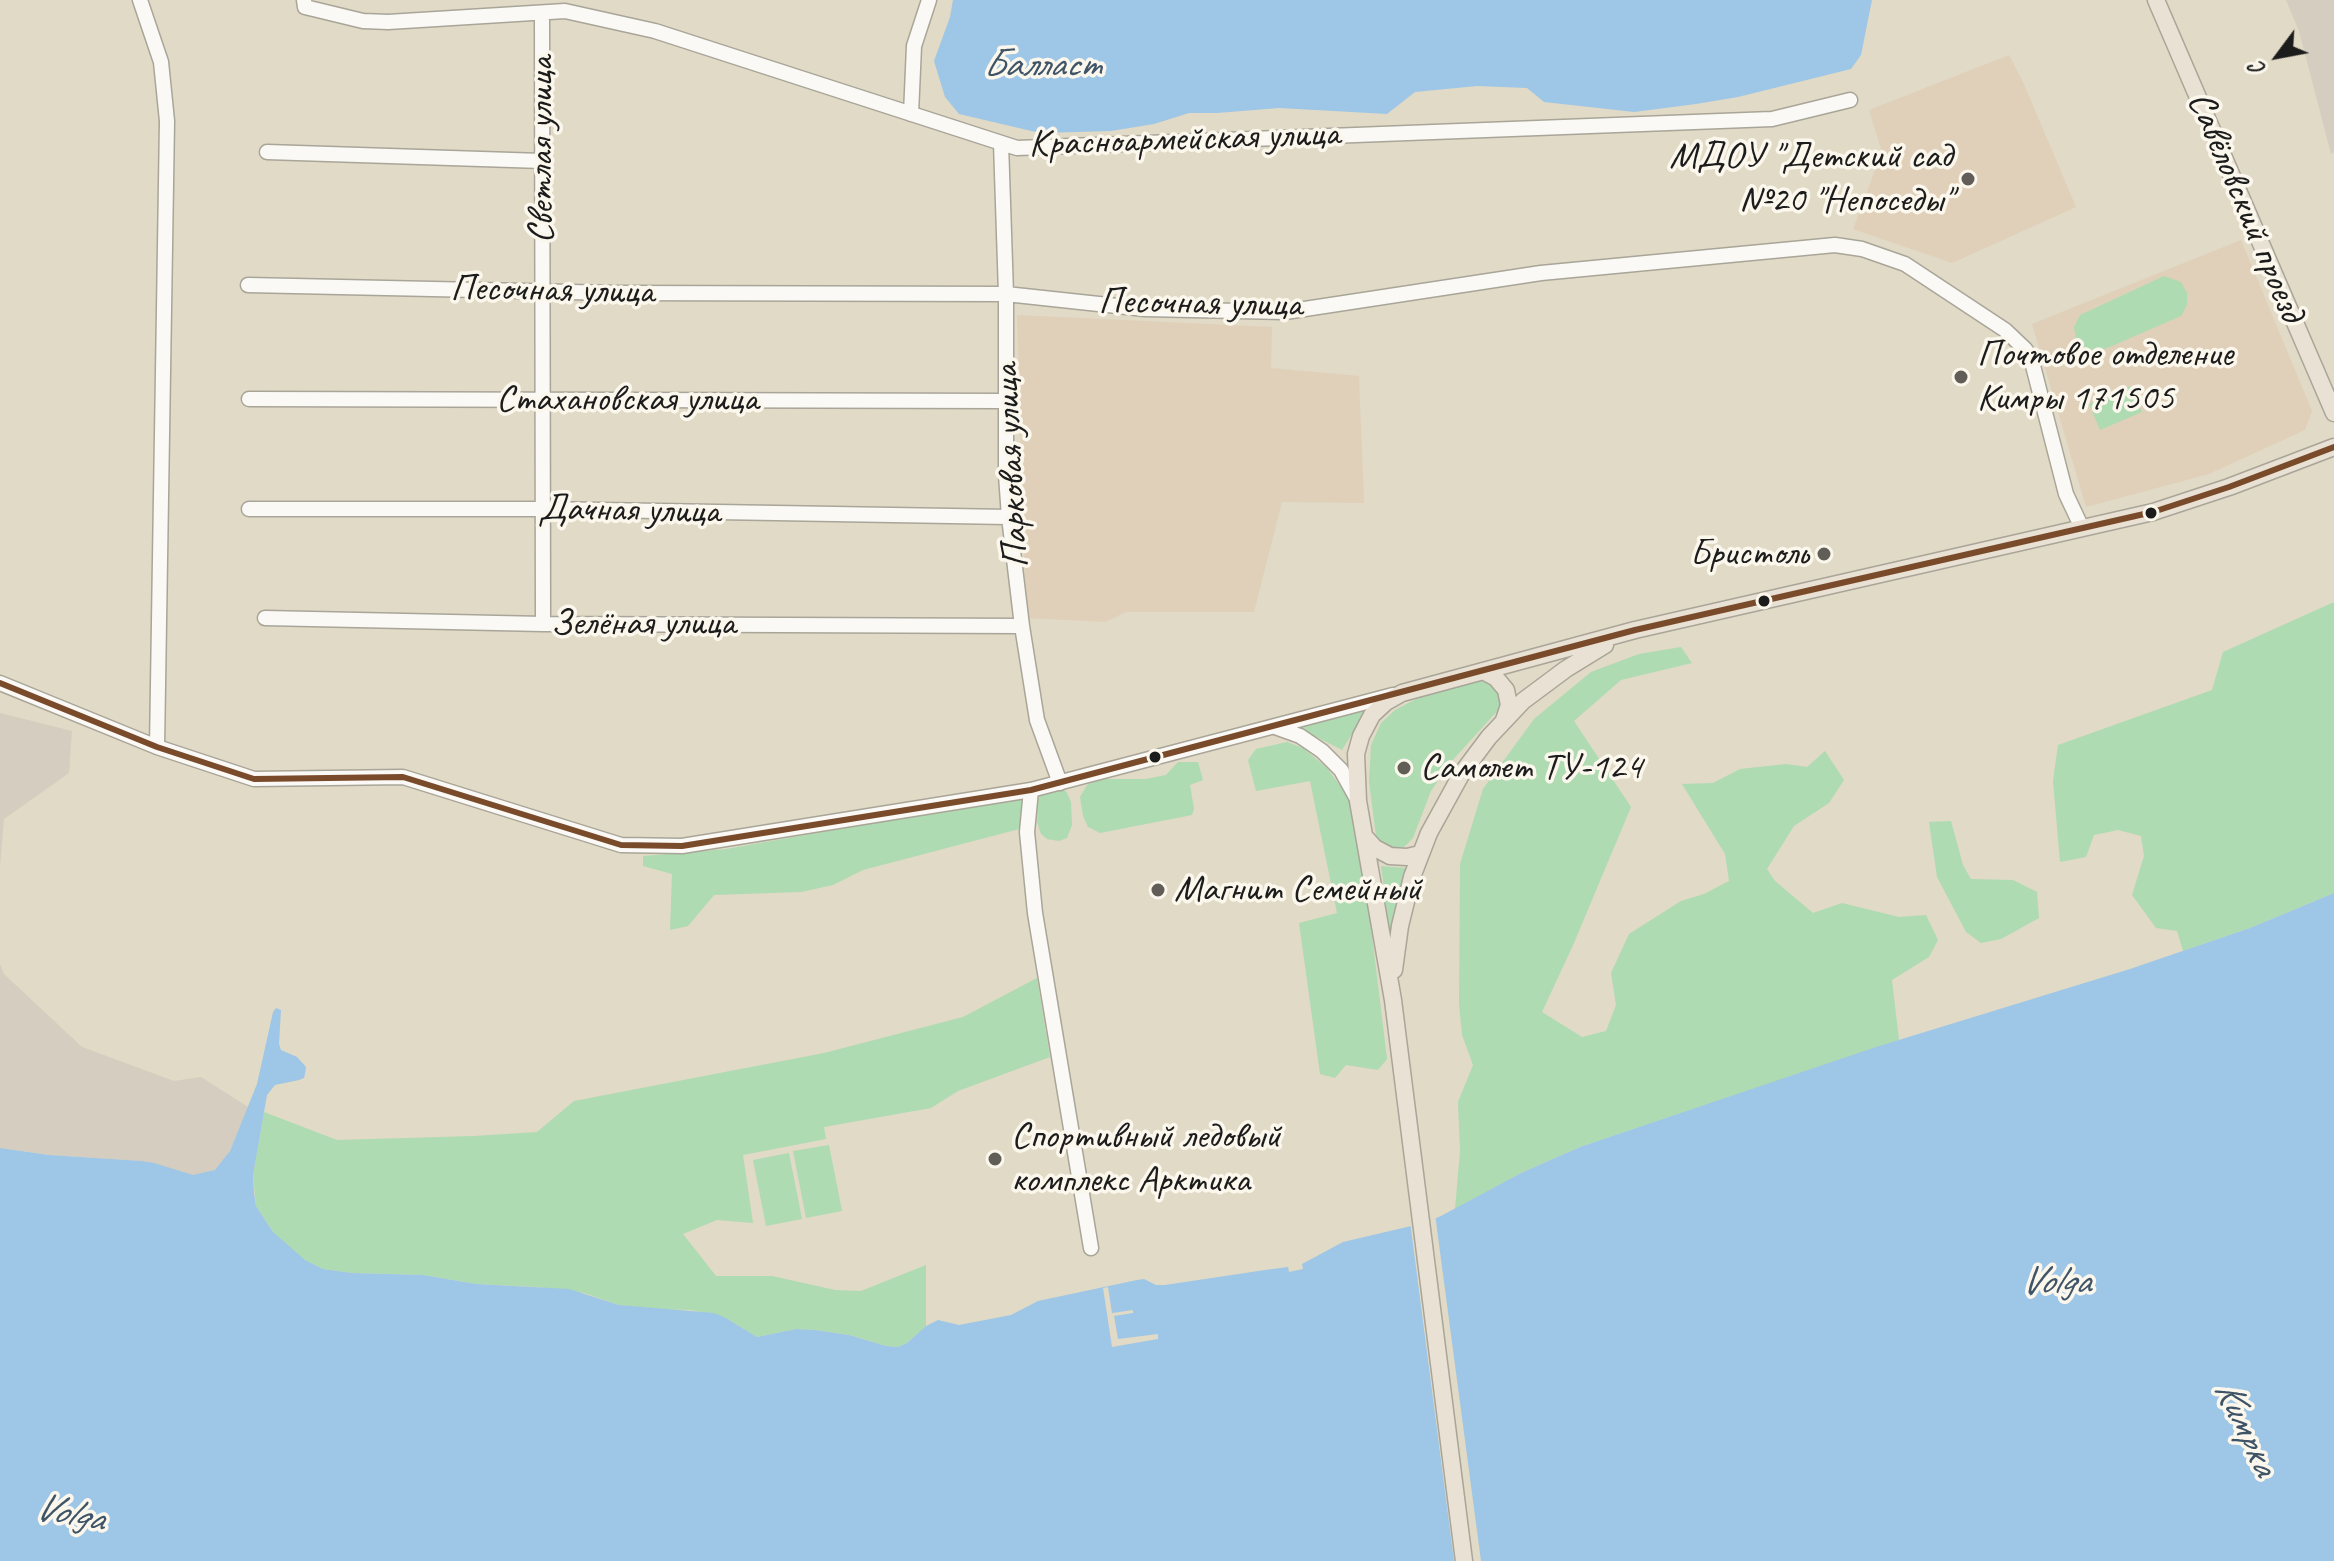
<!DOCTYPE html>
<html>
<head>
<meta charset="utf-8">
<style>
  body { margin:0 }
  #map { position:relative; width:2334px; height:1561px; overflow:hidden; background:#e0dac6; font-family:Caveat,sans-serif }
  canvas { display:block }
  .north { position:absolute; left:2238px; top:16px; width:80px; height:80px; -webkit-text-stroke:6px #fbf7ec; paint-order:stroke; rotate:238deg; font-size:22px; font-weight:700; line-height:32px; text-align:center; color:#1c1c1c }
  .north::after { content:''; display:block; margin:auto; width:28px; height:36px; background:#1c1c1c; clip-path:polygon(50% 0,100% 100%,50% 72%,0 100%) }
</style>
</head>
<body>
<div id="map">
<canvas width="2334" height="1561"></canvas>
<div class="north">С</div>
</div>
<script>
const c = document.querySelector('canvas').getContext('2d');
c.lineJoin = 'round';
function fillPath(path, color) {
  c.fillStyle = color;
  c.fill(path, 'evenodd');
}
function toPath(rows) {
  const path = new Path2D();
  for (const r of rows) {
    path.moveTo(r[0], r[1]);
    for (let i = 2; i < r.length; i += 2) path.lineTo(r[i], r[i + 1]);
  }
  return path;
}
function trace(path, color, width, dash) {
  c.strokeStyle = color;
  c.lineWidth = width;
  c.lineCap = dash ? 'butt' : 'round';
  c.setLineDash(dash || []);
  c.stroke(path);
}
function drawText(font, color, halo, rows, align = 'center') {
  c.font = font + ' Caveat,sans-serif';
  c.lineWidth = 7;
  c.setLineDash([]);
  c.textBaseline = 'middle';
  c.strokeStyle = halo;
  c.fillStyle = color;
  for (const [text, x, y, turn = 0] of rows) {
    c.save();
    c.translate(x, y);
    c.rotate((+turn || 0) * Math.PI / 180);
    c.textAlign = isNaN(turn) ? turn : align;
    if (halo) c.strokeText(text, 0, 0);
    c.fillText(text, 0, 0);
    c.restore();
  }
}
fillPath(toPath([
  [2009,55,2023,82,2076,207,1952,263,1853,229,1882,152,1869,110],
  [2241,240,2312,411,2305,430,2209,474,2086,507,2032,324],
  [1017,315,1272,327,1271,368,1359,376,1364,503,1282,502,1254,612,1126,612,1105,622,1026,618]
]), '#e0d0b9');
fillPath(toPath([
  [2286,0,2334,0,2334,152,2331,154,2299,31],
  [0,713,72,731,69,773,4,819,0,867],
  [0,964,4,974,82,1047,174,1081,201,1077,248,1107,230,1151,224,1162,215,1170,193,1176,142,1161,49,1155,0,1148]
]), '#d5cdbf');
fillPath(toPath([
  [2164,276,2181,282,2187,293,2187,305,2181,316,2105,349,2092,351,2080,345,2076,339,2074,327,2080,315],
  [2131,386,2142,412,2100,430,2089,404],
  [2334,602,2334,893,2250,928,2183,951,2177,931,2156,928,2132,895,2144,856,2141,836,2118,830,2094,835,2086,857,2060,862,2053,781,2058,745,2212,690,2223,652],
  [1681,647,1692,663,1621,680,1574,721,1631,807,1574,943,1542,1012,1582,1037,1606,1031,1616,1005,1611,973,1629,934,1681,901,1704,894,1729,881,1725,854,1682,784,1713,783,1740,769,1786,764,1807,767,1825,751,1844,780,1829,803,1794,826,1767,869,1775,881,1813,913,1842,903,1899,917,1926,915,1938,940,1929,957,1892,980,1899,1040,1580,1147,1521,1173,1455,1209,1460,1151,1458,1102,1473,1065,1462,1035,1459,1004,1460,864,1483,789,1534,719,1591,672,1639,654],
  [1486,680,1496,686,1502,696,1500,708,1450,763,1431,791,1413,838,1404,847,1393,849,1384,845,1376,836,1369,782,1371,745,1381,723,1395,710,1422,696],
  [1368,708,1342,750,1297,727],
  [1287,742,1303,748,1327,768,1352,802,1360,836,1387,1059,1378,1070,1346,1065,1335,1078,1320,1074,1299,923,1337,913,1310,781,1256,791,1248,760,1256,749],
  [1178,762,1198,762,1203,780,1190,785,1194,809,1192,815,1100,833,1088,827,1083,816,1080,797,1087,785,1100,779,1146,779,1166,775],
  [1056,786,1066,791,1071,802,1072,825,1067,838,1059,841,1047,839,1041,834,1037,822,1038,799,1044,790],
  [1026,796,1023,828,863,870,833,885,801,892,714,895,688,926,670,930,672,874,643,866,643,856,726,849],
  [1951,821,1963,865,1971,879,2013,880,2037,892,2039,918,2001,939,1981,943,1966,932,1937,877,1929,822],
  [1381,866,1406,868,1391,942],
  [1037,978,1050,1057,958,1091,931,1108,824,1127,826,1139,743,1155,753,1223,717,1220,683,1234,716,1276,772,1276,835,1290,861,1291,926,1265,926,1326,907,1343,898,1347,886,1346,849,1335,815,1330,796,1329,757,1337,726,1318,691,1310,652,1309,619,1305,584,1293,536,1287,476,1284,423,1275,352,1273,323,1269,305,1260,288,1247,273,1232,256,1206,253,1175,264,1112,337,1140,474,1136,537,1132,574,1101,824,1053,963,1017],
  [829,1145,842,1211,806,1218,793,1151],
  [789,1153,802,1219,766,1226,753,1160]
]), '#aedbb1');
fillPath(toPath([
  [953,0,1872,0,1861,55,1851,69,1738,97,1696,104,1634,112,1544,102,1527,88,1477,86,1415,92,1387,114,1279,108,1217,113,1189,113,1154,124,1111,131,1040,133,959,114,945,97,934,61,950,17],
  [2334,893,2334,1561,0,1561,0,1148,49,1155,142,1161,154,1163,193,1175,215,1170,230,1151,257,1084,273,1012,276,1008,281,1010,279,1044,281,1050,297,1057,306,1067,305,1074,304,1078,299,1080,275,1085,267,1095,253,1175,254,1193,256,1206,273,1232,305,1260,323,1269,352,1273,423,1275,476,1284,569,1289,619,1305,714,1313,726,1318,757,1337,796,1329,815,1330,849,1335,886,1346,898,1347,907,1343,926,1326,938,1320,959,1325,1011,1315,1038,1301,1137,1280,1144,1279,1156,1285,1165,1285,1265,1270,1288,1267,1289,1272,1303,1269,1302,1264,1343,1242,1424,1223,1441,1216,1521,1173,1580,1147,1876,1047,2130,969,2250,928]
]), '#9ec6e6');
fillPath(toPath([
  [1435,1214,1481,1561,1454,1561,1410,1221],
  [1108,1287,1112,1313,1133,1310,1133,1313,1114,1316,1118,1339,1158,1334,1158,1339,1112,1347,1103,1288]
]), '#e0dac6');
const minor = toPath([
  [140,0,161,62,167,121,157,747],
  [304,0,305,7,363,21,388,22,565,11,655,31,1017,148,1772,119,1850,100],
  [542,13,543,624],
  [911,114,914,46,929,0],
  [1001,143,1006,294,1006,475,1009,517,1022,626,1037,720,1060,783],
  [267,152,542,161],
  [248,285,616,293,1006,294,1145,309,1285,312,1541,273,1835,245,1862,249,1905,264,2005,330,2025,349,2031,358,2066,494,2082,528],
  [249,399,1006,401],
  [249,509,542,509,1009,517],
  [265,618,543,624,1022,626],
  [0,683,157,747,254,779,403,777,621,845,682,846,1031,790,1393,695],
  [1275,727,1300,736,1322,751,1341,770,1356,797],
  [1031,790,1027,832,1035,913,1091,1248]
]);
const major = toPath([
  [2156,0,2334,413],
  [1483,671,1496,678,1506,690,1509,705,1504,720],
  [1366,838,1375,848,1390,856,1407,857,1420,854],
  [1394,970,1400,926,1412,877,1429,833,1462,773,1489,737,1523,701,1566,669,1605,645],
  [1464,1561,1393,1000,1358,801,1356,754,1361,736,1372,715,1386,702,1402,693,1635,630,2153,512,2229,487,2334,447]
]);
trace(minor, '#a9a598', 17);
trace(major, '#a9a598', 19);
trace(minor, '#faf9f6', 14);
trace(major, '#e8e1d4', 16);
trace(toPath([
  [0,683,157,747,254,779,403,777,621,845,682,846,1031,790,1635,630,2153,512,2229,487,2334,447]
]), '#7a4b2a', 6);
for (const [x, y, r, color] of [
  [1968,179,8,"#615e58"],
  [1961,377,8,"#615e58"],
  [2151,513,7,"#1c1c1c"],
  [1824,554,8,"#615e58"],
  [1764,601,7,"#1c1c1c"],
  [1155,757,7,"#1c1c1c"],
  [1404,768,8,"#615e58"],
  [1158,890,8,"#615e58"],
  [995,1159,8,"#615e58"]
]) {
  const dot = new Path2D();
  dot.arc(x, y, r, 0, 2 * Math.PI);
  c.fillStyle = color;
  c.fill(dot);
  trace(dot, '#fbf7ec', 3);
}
drawText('38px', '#1c1c1c', '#fbf7ec', [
  ["Красноармейская улица",1184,140,-2],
  ["Светлая улица",542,150,-90],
  ["Савёловский проезд",2245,207,67],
  ["Песочная улица",552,291,1],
  ["Песочная улица",1200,304,1],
  ["Стахановская улица",627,400],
  ["Парковая улица",1012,466,-93],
  ["Дачная улица",629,511,1],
  ["Зелёная улица",643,624]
]);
drawText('38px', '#1c1c1c', '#fbf7ec', [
  ["МДОУ \"Детский сад",1952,157,"right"],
  ["№20 \"Непоседы\"",1952,201,"right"],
  ["Почтовое отделение",1977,355],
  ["Кимры 171505",1977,399],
  ["Бристоль",1808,554,"right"],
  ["Самолет ТУ-124",1420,768],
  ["Магнит Семейный",1174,890],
  ["Спортивный ледовый",1011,1137],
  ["комплекс Арктика",1011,1181]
], 'left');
drawText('italic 40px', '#3f5467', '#fbf7ec', [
  ["Балласт",1041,66],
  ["Volga",2055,1283],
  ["Кимрка",2245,1428,65],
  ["Volga",69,1514,11]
]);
</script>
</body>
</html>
